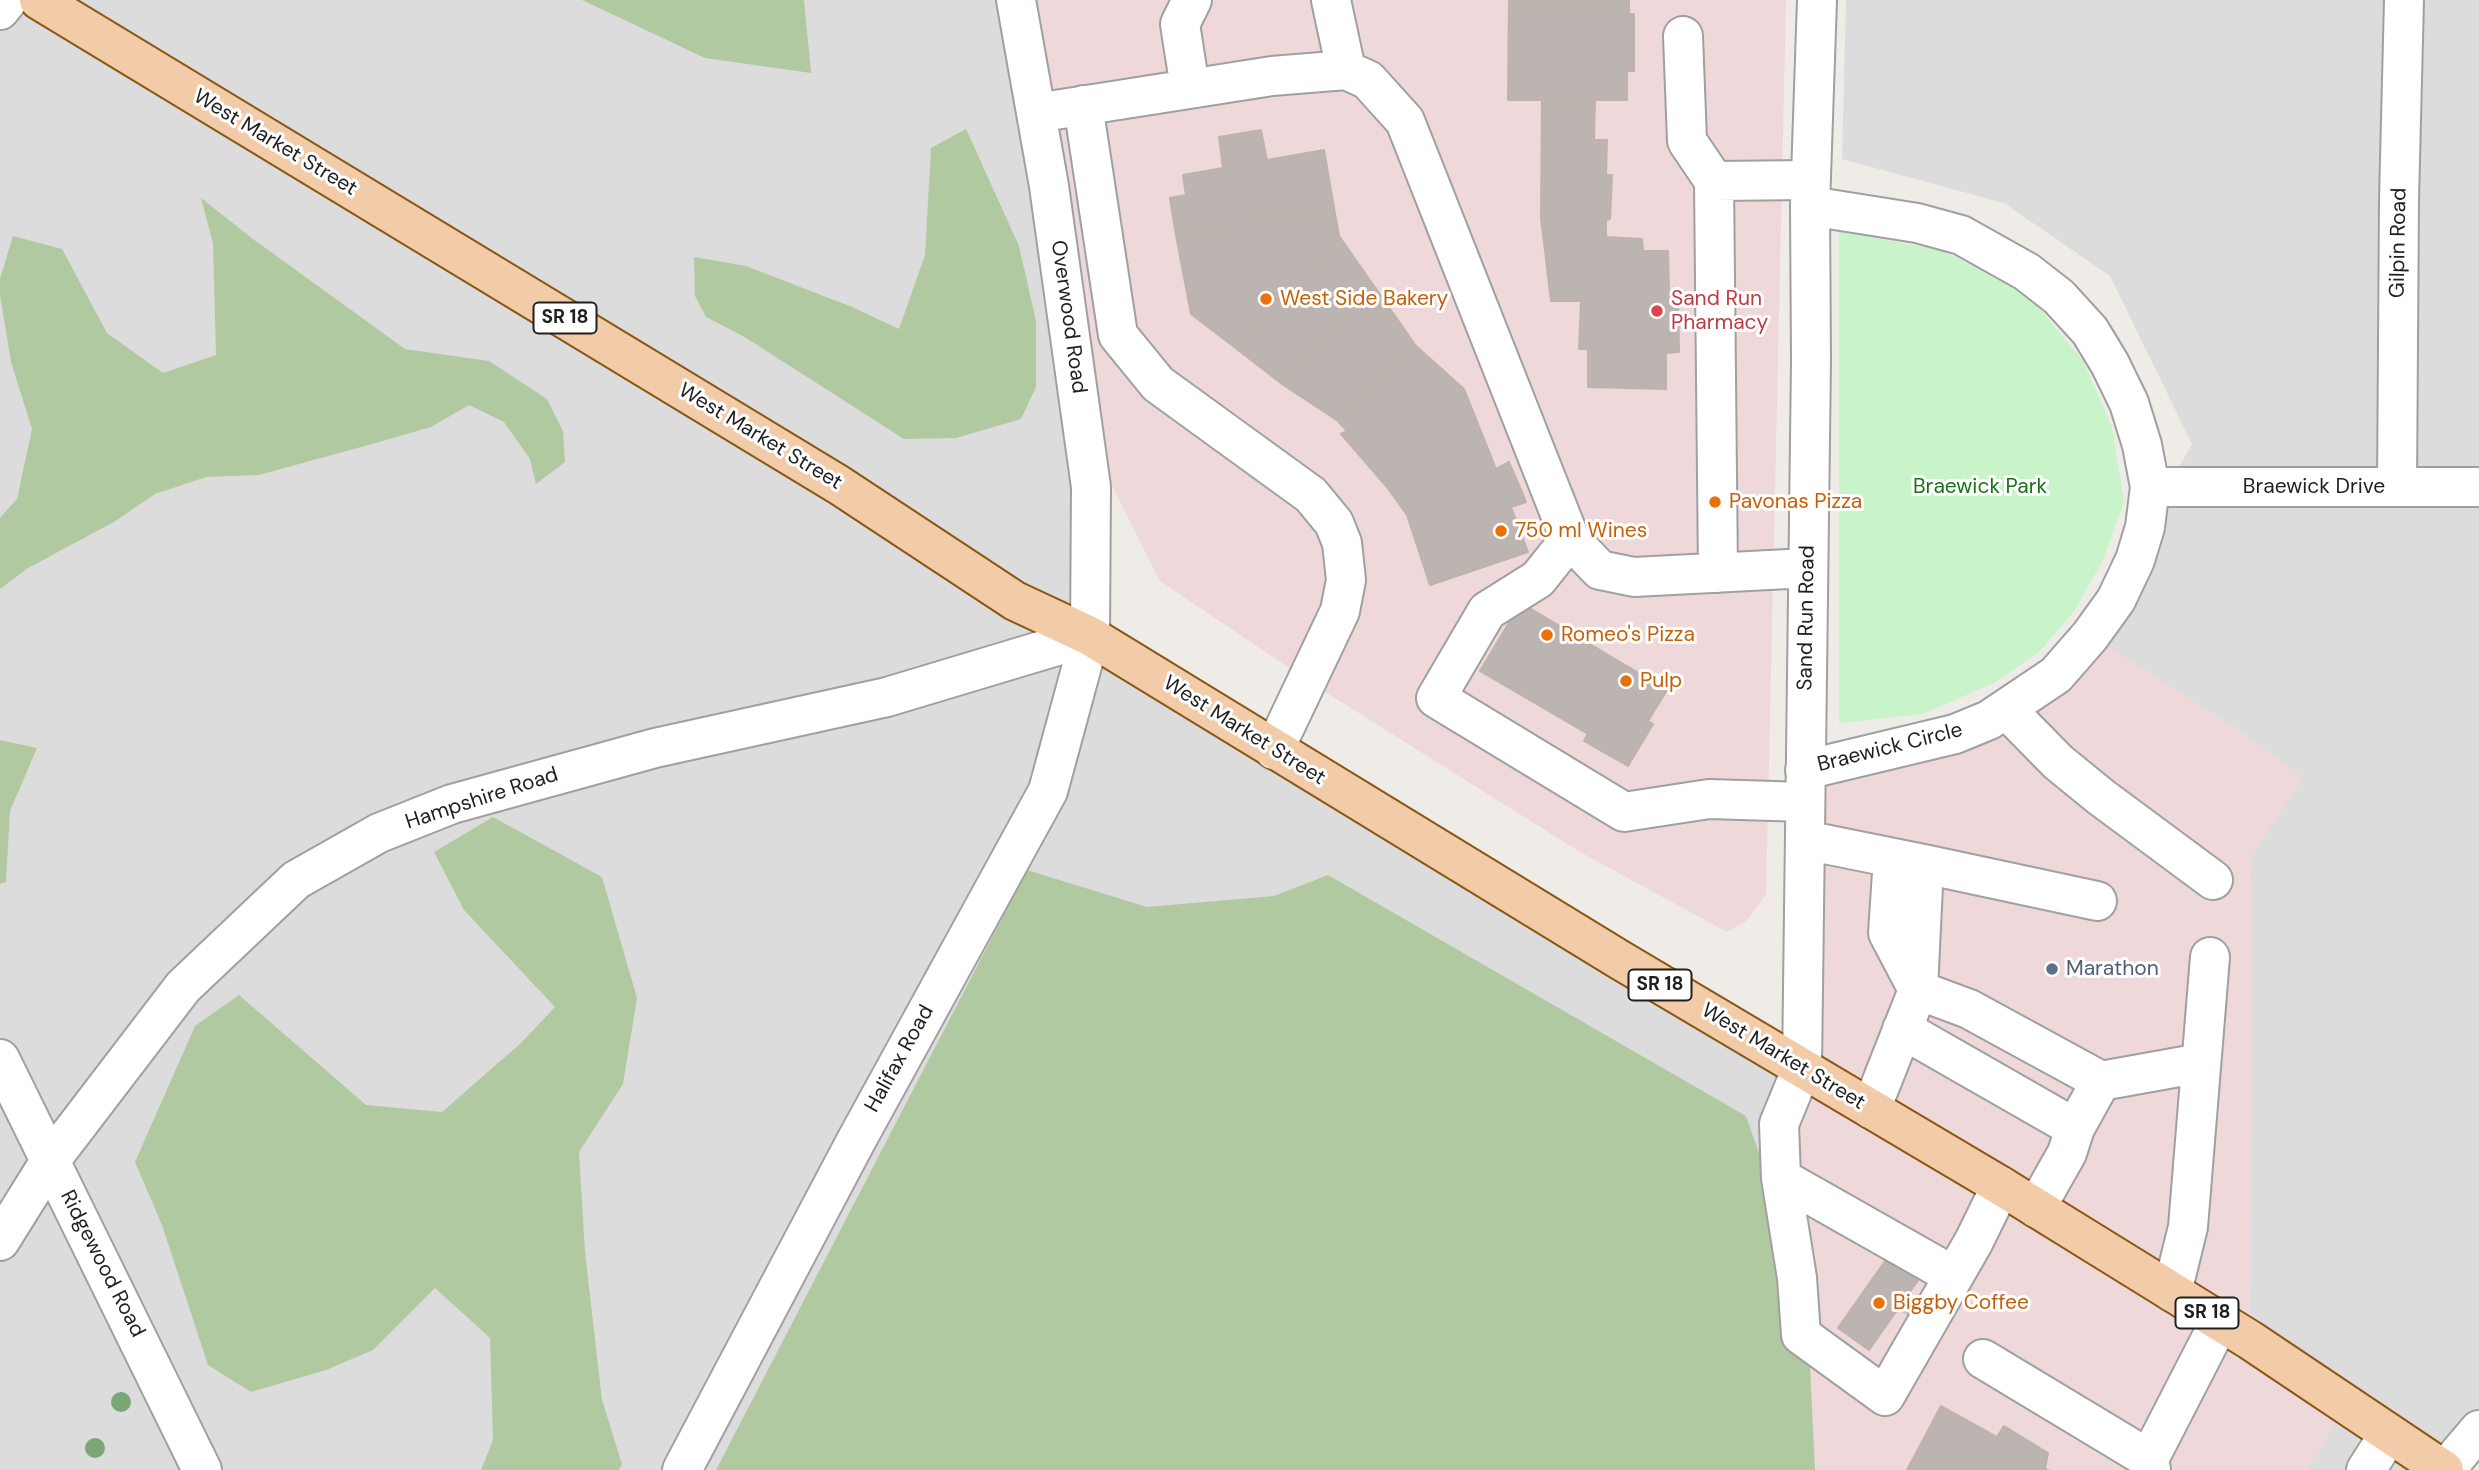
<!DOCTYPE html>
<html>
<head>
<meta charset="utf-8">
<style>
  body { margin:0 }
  canvas { display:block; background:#efebe7 }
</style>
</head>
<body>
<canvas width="2479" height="1470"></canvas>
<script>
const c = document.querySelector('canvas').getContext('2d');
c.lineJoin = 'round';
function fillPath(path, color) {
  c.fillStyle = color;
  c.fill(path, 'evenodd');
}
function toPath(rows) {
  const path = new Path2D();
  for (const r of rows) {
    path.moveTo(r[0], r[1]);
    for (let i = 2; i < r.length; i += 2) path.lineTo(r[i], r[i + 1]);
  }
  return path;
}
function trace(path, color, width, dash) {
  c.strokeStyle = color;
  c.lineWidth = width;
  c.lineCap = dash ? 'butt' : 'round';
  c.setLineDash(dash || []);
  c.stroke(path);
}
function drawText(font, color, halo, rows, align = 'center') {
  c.font = font + ' "DM Sans",sans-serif';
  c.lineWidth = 6;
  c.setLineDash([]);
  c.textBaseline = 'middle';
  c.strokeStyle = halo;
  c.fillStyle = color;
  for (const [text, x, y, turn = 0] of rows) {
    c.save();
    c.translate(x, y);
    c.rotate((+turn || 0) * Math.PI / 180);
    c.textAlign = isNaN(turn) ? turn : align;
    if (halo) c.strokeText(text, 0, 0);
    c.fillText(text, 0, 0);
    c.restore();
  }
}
fillPath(toPath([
  [0,0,1016,0,1090,636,1802,1068,1801,1470,0,1470],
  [1846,0,2479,0,2479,1430,2446,1470,2304,1470,2319,1450,2345,1405,2250,1340,2251,857,2302,777,2246,735,2090,636,2145,527,2192,444,2110,276,2004,203,1842,159]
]), '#dddcdc');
fillPath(toPath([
  [1034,0,1786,0,1766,895,1746,921,1727,932,1580,852,1319,688,1160,581,1104,469],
  [2090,636,2246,735,2303,777,2251,857,2250,1339,2345,1405,2319,1450,2304,1470,1801,1470,1781,1178,1805,770,1955,734]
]), '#eed8d9');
fillPath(toPath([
  [582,0,804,0,811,73,705,58],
  [966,129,1019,246,1036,321,1036,387,1021,419,956,438,904,439,743,336,706,317,695,296,694,257,746,266,852,307,899,329,925,255,931,148],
  [201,198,253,239,405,349,489,361,547,399,563,431,565,462,536,484,530,459,504,422,469,405,431,427,372,444,259,475,206,477,155,494,114,522,28,568,0,589,0,518,17,499,32,429,11,362,0,295,0,279,13,236,62,249,107,333,163,373,216,355,213,243],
  [0,740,37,748,10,811,6,882,0,884],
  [493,817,602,877,637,998,623,1084,579,1152,585,1252,602,1400,622,1464,619,1470,481,1470,493,1440,490,1338,435,1288,373,1350,326,1370,251,1392,208,1365,162,1225,135,1162,195,1026,239,995,366,1105,442,1112,521,1043,555,1007,464,910,434,852],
  [1027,870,1147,907,1274,896,1328,875,1746,1116,1764,1168,1803,1222,1815,1470,716,1470]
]), '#b0c9a0');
fillPath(toPath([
  [1839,231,1944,251,2031,298,2083,361,2112,427,2124,502,2103,560,2075,610,2040,651,1996,682,1923,714,1839,723]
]), '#c9f4c9');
const building = toPath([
  [1509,0,1629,0,1629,14,1634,14,1634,71,1627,71,1627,100,1508,100,1509,0],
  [1542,100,1595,100,1594,140,1607,140,1606,175,1612,175,1610,219,1606,220,1606,237,1642,239,1643,251,1668,251,1669,291,1678,291,1679,352,1666,353,1666,389,1588,387,1588,349,1579,349,1581,301,1551,301,1541,218,1542,100],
  [1261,130,1267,160,1324,150,1334,208,1176,235,1170,198,1186,195,1183,175,1223,168,1219,137,1261,130],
  [1334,208,1339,236,1233,346,1191,314,1176,235,1334,208],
  [1339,236,1374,286,1282,384,1233,346,1339,236],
  [1374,286,1416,346,1338,421,1282,384,1374,286],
  [1416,346,1464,389,1496,469,1509,462,1526,502,1511,507,1528,552,1430,585,1407,515,1387,487,1341,434,1347,431,1338,421,1416,346],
  [1521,603,1667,690,1648,721,1653,724,1628,766,1584,741,1588,734,1480,671,1521,603],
  [1888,1257,1919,1279,1869,1350,1838,1328,1888,1257],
  [1941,1406,1997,1437,2004,1426,2048,1453,2045,1469,2048,1470,1907,1470,1941,1406]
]);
fillPath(building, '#bcb4b0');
trace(building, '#bfb2ab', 2);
trace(toPath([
  [1909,1316,1918,1300]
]), '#c5c2bf', 38, [38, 19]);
const minor = toPath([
  [1331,0,1346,70],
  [1817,0,1810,206,1811,361,1802,1068,1779,1124,1781,1178,1954,1276],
  [0,10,8,0],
  [1683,36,1687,141,1714,181,1811,180],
  [1190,88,1180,24,1192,0],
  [1083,105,1118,335,1158,384,1311,495,1334,523,1342,543,1346,580,1340,611,1274,750],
  [1036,113,1272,76,1346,70,1368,80,1405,121,1570,539,1600,570,1634,577,1808,568],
  [1714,181,1718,573],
  [2150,487,2479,487],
  [2397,487,2399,200,2404,0],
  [1570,539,1538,579,1487,611,1436,698,1624,812,1709,799,1805,802],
  [2006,709,2058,762,2101,797,2213,880],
  [1805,770,1955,734,1989,720,2056,675,2090,636,2116,600,2135,560,2145,527,2150,487,2142,445,2129,403,2110,364,2090,331,2059,297,2027,272,1961,235,1917,223,1810,206],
  [1805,840,1924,864,1918,990,1969,1009,2101,1081,2075,1128,2067,1153,2036,1208],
  [1924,864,2097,901],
  [1902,1029,2075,1128],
  [0,1059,202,1470],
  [2101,1081,2201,1063],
  [1871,1109,1918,990,1888,933,1893,858],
  [1781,1178,1797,1278,1801,1335,1885,1396,1974,1241,2001,1186],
  [0,1241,50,1161,183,987,296,880,379,833,452,804,655,748,887,697,1090,636],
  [2172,1292,2188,1227,2210,957],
  [1983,1359,2149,1459],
  [682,1470,856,1141,1048,791,1090,636,1091,487,1049,186,1016,0],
  [2151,1470,2149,1459,2220,1321],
  [2366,1470,2389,1434],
  [2445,1470,2479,1430]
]);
const major = toPath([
  [39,0,839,485,1015,601,1090,636,1620,960,2001,1186,2250,1340,2444,1470]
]);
trace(minor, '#a0a0a0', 42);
trace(major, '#8a5711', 42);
trace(minor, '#fff', 38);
trace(major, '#f2cca9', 38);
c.fillStyle = '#79a875';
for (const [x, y] of [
  [121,1402],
  [95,1448]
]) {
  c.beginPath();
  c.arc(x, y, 10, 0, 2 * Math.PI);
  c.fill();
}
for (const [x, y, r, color] of [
  [1266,299,7,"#e8710a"],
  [1657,311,7,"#e0444e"],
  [1715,502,7,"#e8710a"],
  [1501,531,7,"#e8710a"],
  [1547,635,7,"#e8710a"],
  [1626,681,7,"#e8710a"],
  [2052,969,7,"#5c6f8a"],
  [1879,1303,7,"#e8710a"]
]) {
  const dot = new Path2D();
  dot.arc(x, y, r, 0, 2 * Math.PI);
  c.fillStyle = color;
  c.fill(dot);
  trace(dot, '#fff', 2.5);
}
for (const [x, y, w] of [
  [565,318,63],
  [1660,985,63],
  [2207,1313,63]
]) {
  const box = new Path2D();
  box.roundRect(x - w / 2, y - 15.5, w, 31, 5);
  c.fillStyle = '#fff';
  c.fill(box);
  trace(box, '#1f1f1f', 2);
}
drawText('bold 19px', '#1f1f1f', null, [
  ["SR 18",565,318],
  ["SR 18",1660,985],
  ["SR 18",2207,1313]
]);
drawText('21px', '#1f1f1f', '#fff', [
  ["West Market Street",275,143,31],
  ["Gilpin Road",2399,243,-89],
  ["Overwood Road",1068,317,82],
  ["West Market Street",760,437,31],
  ["Braewick Drive",2314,487],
  ["Sand Run Road",1807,618,-89],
  ["West Market Street",1244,731,32],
  ["Braewick Circle",1890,748,-14],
  ["Hampshire Road",482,799,-18],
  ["West Market Street",1783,1057,31],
  ["Halifax Road",900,1059,-61],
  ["Ridgewood Road",102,1264,63]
]);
drawText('21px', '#c56008', '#fff', [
  ["West Side Bakery",1280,299],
  ["Pavonas Pizza",1729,502],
  ["750 ml Wines",1515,531],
  ["Romeo's Pizza",1561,635],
  ["Pulp",1640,681],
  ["Biggby Coffee",1893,1303]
], 'left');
drawText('21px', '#be3a42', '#fff', [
  ["Sand Run",1671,299],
  ["Pharmacy",1671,323]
], 'left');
drawText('21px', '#187218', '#fff', [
  ["Braewick Park",1980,487]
]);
drawText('21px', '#4e5e75', '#fff', [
  ["Marathon",2066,969]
], 'left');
</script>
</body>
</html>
